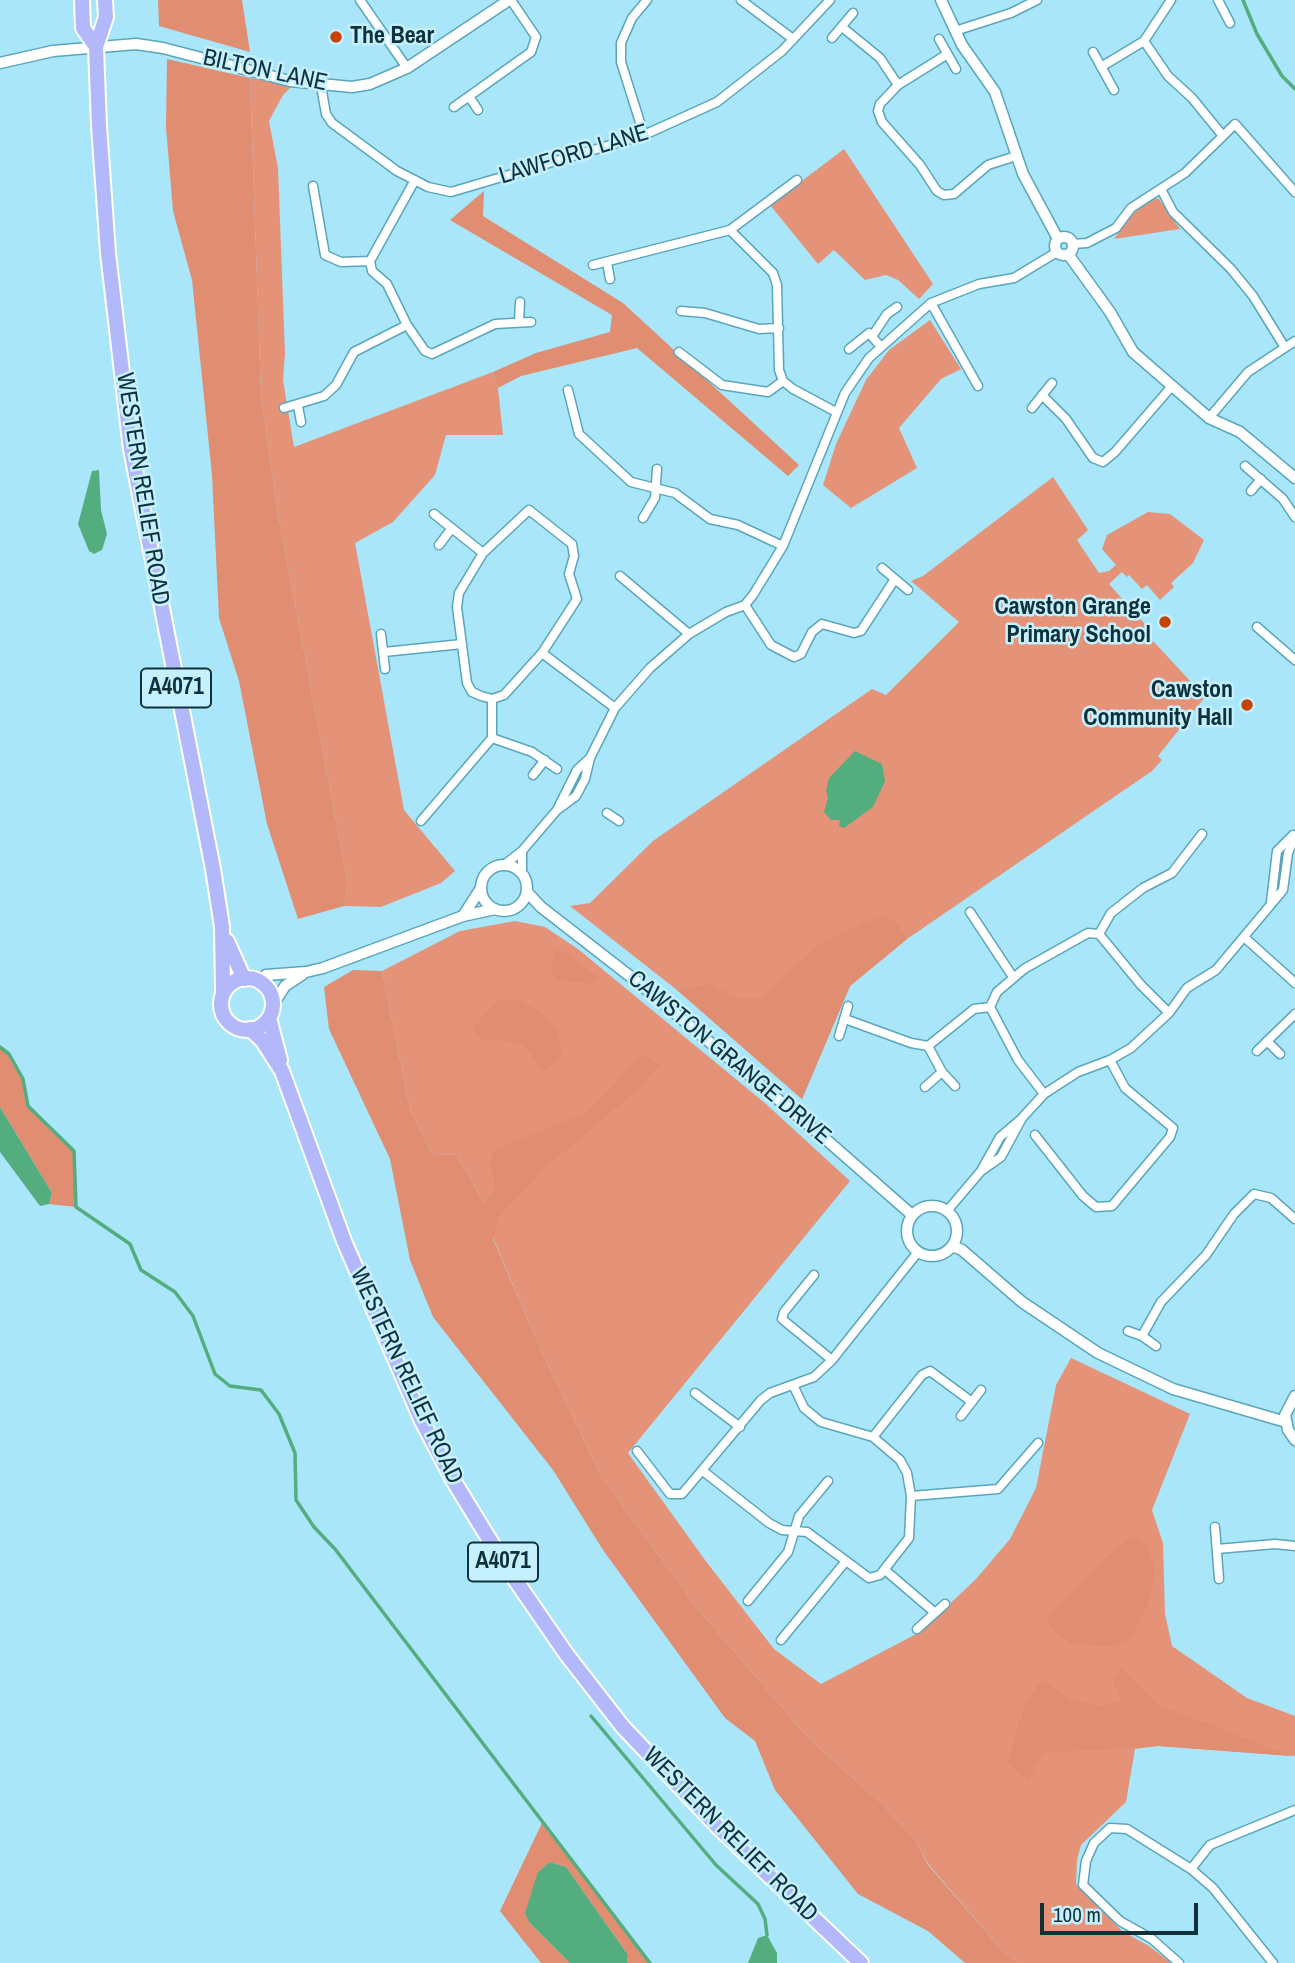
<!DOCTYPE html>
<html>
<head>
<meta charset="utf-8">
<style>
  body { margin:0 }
  #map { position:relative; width:1295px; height:1963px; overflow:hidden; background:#a9e6f9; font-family:"Archivo Narrow",sans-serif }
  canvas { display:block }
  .scale { position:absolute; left:1040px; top:1903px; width:158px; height:32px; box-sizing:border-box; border:4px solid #10313a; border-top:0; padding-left:9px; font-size:21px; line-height:24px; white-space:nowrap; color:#10313a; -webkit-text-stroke:5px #c4f0ff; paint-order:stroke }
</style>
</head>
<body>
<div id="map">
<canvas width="1295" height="1963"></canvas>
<div class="scale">100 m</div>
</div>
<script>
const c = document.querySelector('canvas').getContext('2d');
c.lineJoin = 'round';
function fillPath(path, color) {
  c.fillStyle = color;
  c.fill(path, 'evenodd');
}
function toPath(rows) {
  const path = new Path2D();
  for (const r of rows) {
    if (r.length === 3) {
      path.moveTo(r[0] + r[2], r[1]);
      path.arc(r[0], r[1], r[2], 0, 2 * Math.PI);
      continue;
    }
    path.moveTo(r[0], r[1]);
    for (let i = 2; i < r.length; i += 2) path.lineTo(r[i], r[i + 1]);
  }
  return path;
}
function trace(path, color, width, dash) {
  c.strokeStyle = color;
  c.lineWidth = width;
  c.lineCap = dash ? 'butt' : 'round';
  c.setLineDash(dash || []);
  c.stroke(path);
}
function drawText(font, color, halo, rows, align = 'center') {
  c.font = font + ' "Archivo Narrow",sans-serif';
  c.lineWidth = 5;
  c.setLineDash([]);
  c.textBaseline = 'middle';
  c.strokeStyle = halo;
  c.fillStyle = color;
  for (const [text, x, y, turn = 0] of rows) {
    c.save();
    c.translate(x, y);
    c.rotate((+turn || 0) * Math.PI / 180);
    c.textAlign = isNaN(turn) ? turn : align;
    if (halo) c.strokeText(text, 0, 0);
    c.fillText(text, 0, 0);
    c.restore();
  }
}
fillPath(toPath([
  [250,78,293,85,283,95,269,121,278,168,285,354,283,380,294,447,493,372,498,388,503,435,446,435,435,475,393,522,355,543,404,810,455,871,441,883,381,907,344,906,348,884,278,514,261,395],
  [844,149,933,284,919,299,898,280,886,275,865,280,834,250,818,264,770,205],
  [1153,198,1159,199,1180,229,1114,239,1130,216],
  [930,320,961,369,941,379,899,428,917,468,851,508,823,485,836,444,866,380,889,350],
  [1053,477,1088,530,1077,540,1099,573,1109,571,1116,565,1102,549,1107,535,1148,512,1170,514,1204,540,1193,563,1171,583,1174,587,1160,600,1147,585,1142,589,1129,575,1127,577,1122,572,1109,584,1152,632,1144,639,1154,642,1205,697,1158,756,1162,760,1152,771,907,939,850,986,802,1099,677,990,570,906,590,903,653,841,872,689,886,695,959,622,911,581,923,576],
  [515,921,545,927,578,949,766,1104,850,1181,628,1453,705,1560,774,1649,821,1684,920,1632,976,1579,1010,1539,1036,1488,1056,1385,1071,1358,1190,1414,1152,1510,1163,1543,1165,1614,1172,1646,1247,1698,1295,1716,1295,1756,1158,1746,1135,1749,1126,1802,1081,1845,1077,1860,1076,1884,1122,1931,1149,1946,1171,1963,1018,1963,1002,1950,928,1864,915,1839,879,1801,808,1738,697,1608,602,1478,541,1350,493,1238,484,1203,457,1155,432,1154,410,1109,382,971,460,931]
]), '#e49378');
fillPath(toPath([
  [158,0,242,0,250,52,159,26],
  [167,59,250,78,261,395,278,514,348,884,344,906,298,919,267,824,239,681,219,618,212,475,192,280,173,211,166,127],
  [484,191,483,216,623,303,799,465,788,476,637,348,521,376,498,388,493,372,536,353,610,332,612,315,450,220],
  [882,915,897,923,907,939,850,986,802,1099,677,990,709,984,741,999,760,999,819,944],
  [555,950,565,952,599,978,594,984,556,980,551,968],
  [353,970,382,971,410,1109,432,1154,457,1155,484,1203,495,1190,490,1162,493,1151,589,1111,641,1055,660,1064,642,1086,546,1167,499,1217,493,1239,541,1350,602,1478,697,1608,808,1738,879,1801,915,1839,928,1865,1002,1950,1018,1963,965,1963,928,1931,858,1894,775,1790,755,1741,725,1718,603,1550,553,1470,433,1317,410,1260,390,1159,329,1029,324,987],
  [518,999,544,1014,557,1029,562,1052,557,1062,543,1071,525,1046,508,1041,482,1040,473,1028,498,1000],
  [0,1047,9,1054,23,1079,28,1106,74,1151,76,1207,49,1204,52,1193,0,1107],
  [1131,1536,1148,1546,1155,1571,1149,1602,1131,1639,1113,1647,1070,1643,1054,1631,1046,1619,1100,1563],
  [1122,1668,1159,1705,1291,1756,1158,1746,1043,1753,1028,1780,1007,1763,1025,1703,1043,1679,1068,1699,1100,1706,1122,1701,1114,1682],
  [543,1821,650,1963,627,1963,628,1955,566,1867,550,1862,538,1872,529,1922,570,1963,541,1963,500,1911]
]), '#e08d71');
fillPath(toPath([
  [99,470,101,510,107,534,102,550,94,554,89,551,78,524,92,471],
  [855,751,882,764,885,781,873,807,844,828,839,826,840,820,831,820,824,812,828,798,826,790,829,778],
  [0,1107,52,1193,49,1204,40,1206,0,1152],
  [550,1862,566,1867,628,1955,627,1963,570,1963,529,1922,525,1913,538,1872],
  [767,1935,777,1953,777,1963,748,1963,758,1938]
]), '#54ad7f');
trace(toPath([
  [1243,0,1257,34,1282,76,1295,89],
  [0,1047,9,1054,23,1079,28,1106,74,1151,76,1207,130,1244,141,1270,175,1292,193,1316,215,1374,230,1386,261,1390,279,1414,295,1453,296,1500,314,1527,335,1549,650,1963],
  [591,1716,716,1865,758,1904,765,1919,767,1935]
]), '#54ad7f', 3.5);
const minor = toPath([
  [360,0,407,68],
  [741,0,793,39],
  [1218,0,1230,23],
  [842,27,880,58,898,85],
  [955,31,1011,13,1037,0],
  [832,38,853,13],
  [939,39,956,69],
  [1093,52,1114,90],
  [946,55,898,85,880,104,878,111,882,122,920,165,937,191,944,195,954,194,988,165,1016,156],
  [1101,67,1144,41,1171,0],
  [321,86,326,114,332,123,397,171,428,187,451,192,644,135,717,102,782,51,830,0],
  [470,98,478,110],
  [454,107,531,52,536,37,511,0],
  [644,135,621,62,621,43,632,18,647,0],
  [1223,136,1235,124,1295,192],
  [1161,189,1173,212,1231,269,1253,296,1284,346],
  [730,230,797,180],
  [1072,244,1087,243,1116,228,1131,208,1185,173,1223,136,1192,98,1168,76,1144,41],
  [370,261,415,180],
  [607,262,610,279],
  [593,265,730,230,773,273,777,285,779,370,783,381,793,389,836,412],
  [931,303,978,386],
  [681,311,705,313,759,329,779,328],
  [519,322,520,302],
  [407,325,425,351,432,354,495,324,531,322],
  [873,335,887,314,897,307],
  [849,349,869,333,881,347],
  [679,352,722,385,768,392,783,381],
  [568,390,579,434,631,482,675,493,710,519,738,525,783,546],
  [1042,395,1066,419,1093,458,1103,462,1115,452,1172,386],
  [298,406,301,422],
  [284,408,324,396,336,385,354,352,407,325,387,284,372,271,370,261,341,262,325,255,313,186],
  [1032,408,1052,383],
  [1209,418,1248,372,1295,341],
  [1245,466,1283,499,1295,517],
  [1251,491,1261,479],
  [529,510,572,544,574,556,569,574,577,599,542,653,504,695,492,699,481,696,472,692,467,683,457,607,459,593,483,553,529,510],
  [434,514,483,553],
  [643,518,655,498,657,469],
  [439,545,452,528],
  [882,568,908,590],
  [620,576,689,634],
  [745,605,771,645,794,657,801,654,812,632,822,624,854,633,861,631,895,579],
  [1257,627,1295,660],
  [381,634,385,669],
  [384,652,462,644],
  [542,653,615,708],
  [492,738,532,752,557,769],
  [533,775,545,760],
  [557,810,577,770,590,758],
  [607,813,619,821],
  [421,821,492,738,492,699],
  [504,865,522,851,557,810,576,796,585,779,590,758,615,708,650,668,689,634,726,612,745,605,753,595,783,546,845,393,869,358,931,303,979,284,1014,278,1057,252],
  [522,873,522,851],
  [1271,902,1277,851,1293,835],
  [970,912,1013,977],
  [1099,934,1111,913,1143,888,1172,873,1202,834],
  [1244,937,1295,983],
  [845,1019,911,1043,928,1046,974,1009,990,1007],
  [839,1036,848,1006],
  [1267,1041,1280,1054],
  [928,1046,942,1072],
  [1257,1051,1295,1014],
  [925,1087,942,1072,955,1086],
  [1044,1094,1018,1060,990,1007,997,992,1024,969,1088,933,1099,934,1141,985,1169,1013],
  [1035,1135,1083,1196,1096,1207,1112,1206,1170,1137,1173,1128,1125,1088,1110,1060],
  [981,1171,1001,1157,1022,1118,1044,1094,1078,1072,1110,1060,1131,1048,1169,1013,1187,988,1216,970,1283,890,1288,853,1295,837],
  [947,1211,981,1171,1000,1137,1020,1120],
  [814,1275,784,1312,782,1319,832,1360],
  [1128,1331,1142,1336,1156,1346],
  [1142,1336,1161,1302,1206,1255,1234,1214,1254,1194,1271,1198,1295,1219],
  [695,1393,740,1427],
  [961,1416,981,1390],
  [873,1437,922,1375,930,1371,972,1402],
  [637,1451,670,1494,682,1494,761,1400,770,1393,814,1377,832,1360,918,1252],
  [703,1471,769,1523,782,1530,807,1532,869,1578,880,1575,909,1538,911,1496,907,1473,900,1460,873,1437,821,1422,804,1408,794,1387],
  [911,1496,998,1489,1038,1443],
  [1215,1527,1219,1579],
  [1217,1549,1275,1544,1295,1546],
  [885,1570,934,1612],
  [748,1601,788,1552,799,1516,828,1481],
  [917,1629,945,1604],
  [781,1640,846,1561],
  [1191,1869,1210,1845,1295,1810],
  [1179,1963,1152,1939,1120,1921,1083,1885,1086,1861,1094,1843,1110,1828,1127,1829,1191,1869,1213,1888,1273,1963]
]);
const tertiary = toPath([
  [941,0,962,45,995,92,1023,174,1058,239],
  [0,63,53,51,136,44,163,48,290,81,352,87,370,84,407,68,509,0],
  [1064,246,9],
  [1068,254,1110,312,1133,352,1209,418,1240,432,1295,478],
  [504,888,23],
  [527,892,541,907,640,984,829,1142,912,1215],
  [463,916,481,888],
  [259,981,266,975,306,972,323,968,463,916,495,909],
  [274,1003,285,986,303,974],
  [932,1231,25],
  [952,1246,962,1250,1022,1302,1098,1353,1173,1389,1286,1422],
  [1295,1396,1285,1415,1288,1430,1295,1440]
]);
const trunk = toPath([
  [82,0,83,28,96,47],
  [105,0,106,17,96,47,99,126,108,253,131,449,213,869,222,927,223,991],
  [227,941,244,979],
  [247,1004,26],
  [269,1018,280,1060],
  [250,1029,262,1040,282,1071,344,1241,422,1421,453,1480,505,1565,567,1655,623,1727,719,1828,861,1963]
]);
trace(minor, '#59a6bc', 11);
trace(tertiary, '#59a6bc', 13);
trace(trunk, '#fff', 18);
trace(minor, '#fff', 8);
trace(tertiary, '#fff', 10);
trace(trunk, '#b2b8fa', 14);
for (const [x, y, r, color] of [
  [336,37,7,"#c84201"],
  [1165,622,7,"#c84201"],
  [1247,705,7,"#c84201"]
]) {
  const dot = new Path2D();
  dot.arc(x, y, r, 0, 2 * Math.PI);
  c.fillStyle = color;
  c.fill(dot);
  trace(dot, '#c4f0ff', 2.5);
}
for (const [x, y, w] of [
  [176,688,70],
  [503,1562,70]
]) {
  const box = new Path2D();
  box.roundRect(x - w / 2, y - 19.5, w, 39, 5);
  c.fillStyle = '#c4f0ff';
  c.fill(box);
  trace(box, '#10313a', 2);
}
drawText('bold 23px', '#10313a', null, [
  ["A4071",176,688],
  ["A4071",503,1562]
]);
drawText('bold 24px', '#10313a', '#c4f0ff', [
  ["The Bear",350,37,"left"],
  ["Cawston Grange",1151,608],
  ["Primary School",1151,636],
  ["Cawston",1233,691],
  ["Community Hall",1233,719]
], 'right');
drawText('24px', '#10313a', '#c4f0ff', [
  ["BILTON LANE",265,71,12],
  ["LAWFORD LANE",574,155,-17],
  ["WESTERN RELIEF ROAD",142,489,81],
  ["CAWSTON GRANGE DRIVE",729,1058,40],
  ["WESTERN RELIEF ROAD",406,1376,65],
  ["WESTERN RELIEF ROAD",730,1835,45]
]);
</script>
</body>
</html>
